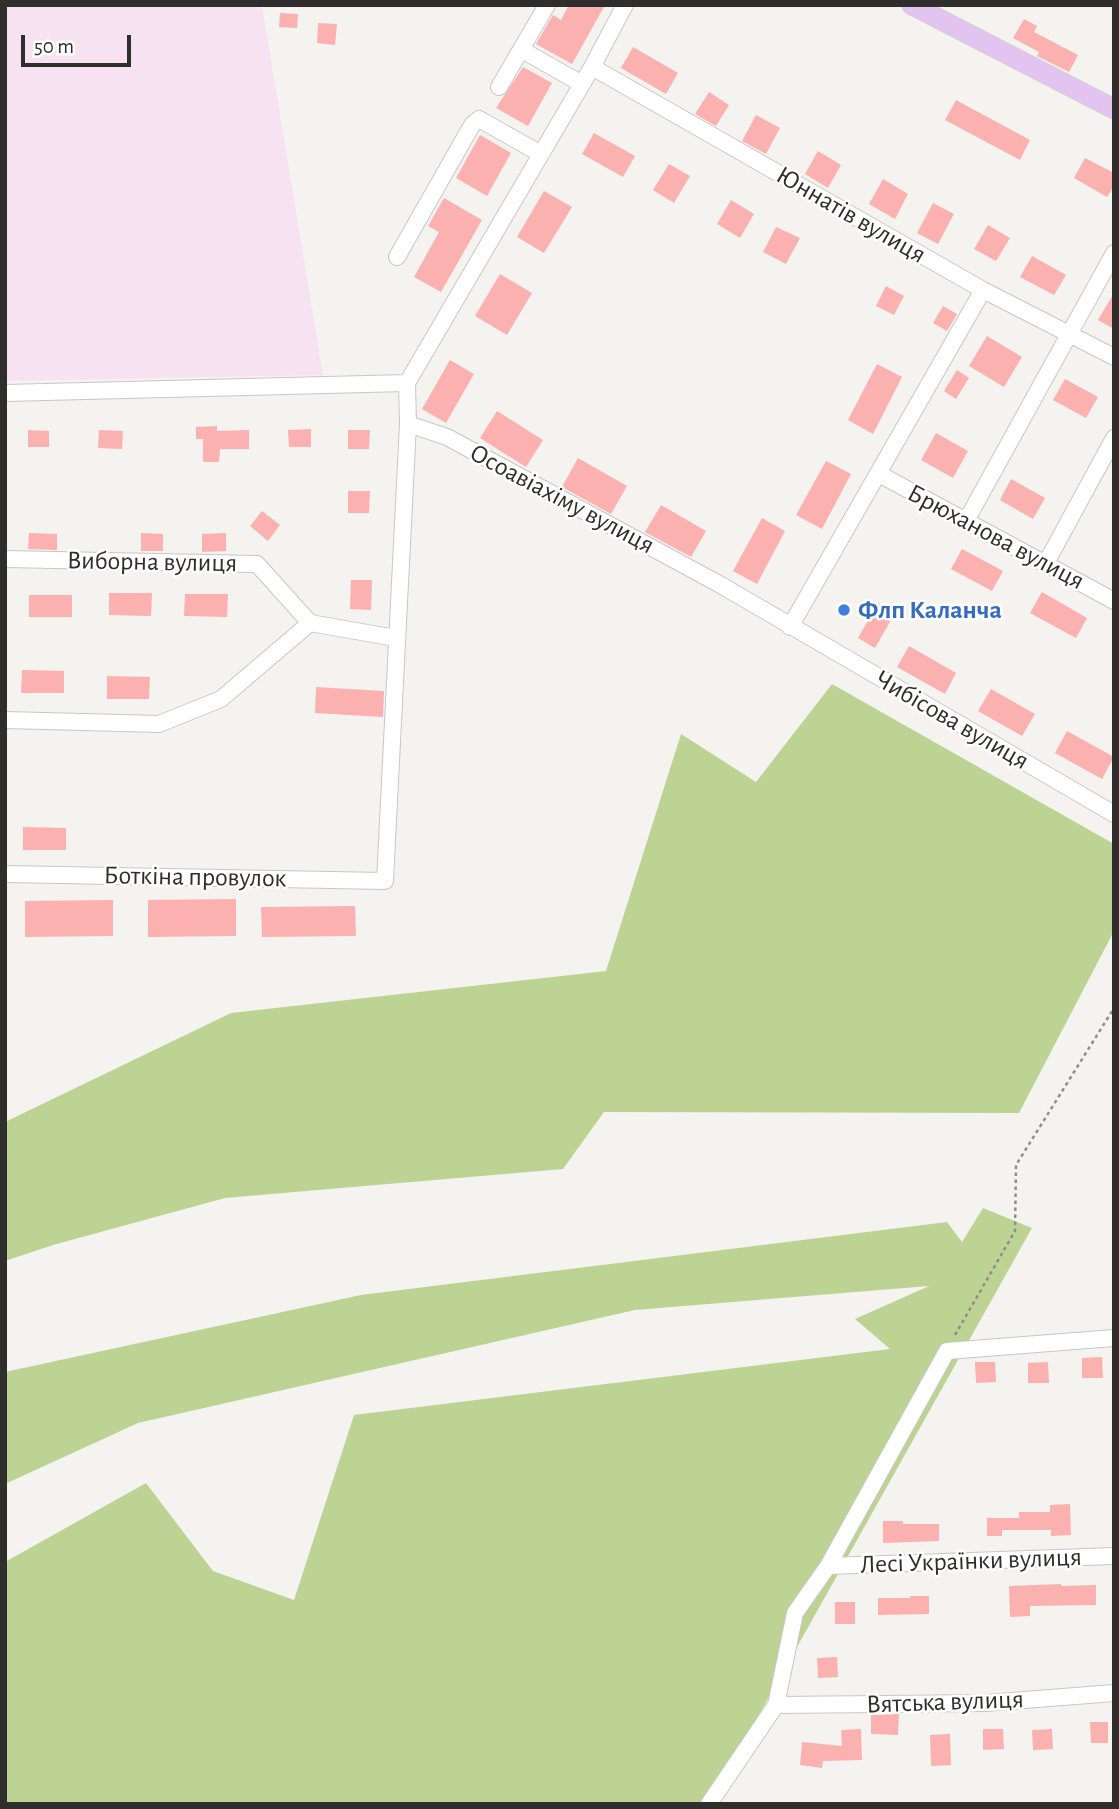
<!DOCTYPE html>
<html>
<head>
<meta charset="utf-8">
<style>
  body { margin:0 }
  #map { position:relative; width:1119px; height:1809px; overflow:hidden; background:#f5f3f0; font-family:"Alegreya Sans",sans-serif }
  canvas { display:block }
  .frame { position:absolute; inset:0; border:7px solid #2f2e2d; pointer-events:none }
  .scale { position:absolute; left:21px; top:35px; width:110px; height:32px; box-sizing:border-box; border:4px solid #2f2e2d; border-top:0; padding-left:9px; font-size:21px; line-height:24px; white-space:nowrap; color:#2f2e2d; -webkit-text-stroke:5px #fff; paint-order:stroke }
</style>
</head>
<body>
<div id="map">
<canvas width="1119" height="1809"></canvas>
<div class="frame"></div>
<div class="scale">50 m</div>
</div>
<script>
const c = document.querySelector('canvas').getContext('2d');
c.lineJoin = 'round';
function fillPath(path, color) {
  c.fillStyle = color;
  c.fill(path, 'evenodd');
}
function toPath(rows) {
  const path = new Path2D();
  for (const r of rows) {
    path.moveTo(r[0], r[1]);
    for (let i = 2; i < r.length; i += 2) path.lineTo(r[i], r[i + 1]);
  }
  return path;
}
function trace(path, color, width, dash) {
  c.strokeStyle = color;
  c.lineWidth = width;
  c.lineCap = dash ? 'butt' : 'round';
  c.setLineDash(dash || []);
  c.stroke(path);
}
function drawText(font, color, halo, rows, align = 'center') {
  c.font = font + ' "Alegreya Sans",sans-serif';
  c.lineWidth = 5;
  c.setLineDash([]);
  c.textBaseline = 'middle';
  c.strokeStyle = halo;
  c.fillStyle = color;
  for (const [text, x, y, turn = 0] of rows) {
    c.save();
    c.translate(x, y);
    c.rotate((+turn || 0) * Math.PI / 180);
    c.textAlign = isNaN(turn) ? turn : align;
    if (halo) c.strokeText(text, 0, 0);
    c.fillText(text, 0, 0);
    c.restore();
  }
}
fillPath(toPath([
  [5,5,262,5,323,375,5,381]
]), '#f7e2f2');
fillPath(toPath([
  [832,684,1114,844,1114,931,1019,1113,604,1112,563,1169,225,1198,53,1245,5,1261,5,1122,231,1013,606,971,681,734,756,782],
  [983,1208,1032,1228,709,1804,5,1804,5,1562,146,1483,213,1571,294,1600,354,1415,890,1349,855,1319,929,1286,635,1310,138,1423,5,1484,5,1372,361,1295,947,1222,962,1242]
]), '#bdd393');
fillPath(toPath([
  [569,5,605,5,572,64,536,44,553,15,561,20],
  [280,13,298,14,297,28,279,27],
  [1024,19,1037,26,1034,32,1078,55,1069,72,1037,56,1039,52,1013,38],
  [318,23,337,24,335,45,317,43],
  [633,47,678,73,666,94,621,68],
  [523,67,552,83,528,126,496,108],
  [709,92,729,105,716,126,695,114],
  [956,100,1030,140,1020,160,945,120],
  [756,115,780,128,766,154,742,141],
  [594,133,635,156,623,177,582,154],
  [480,135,511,153,487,196,456,178],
  [818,151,841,165,828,188,805,174],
  [1085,158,1114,173,1114,186,1107,197,1074,178],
  [669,164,690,176,674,203,653,190],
  [883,179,908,194,895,219,869,204],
  [544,191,572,207,544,253,517,237],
  [444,198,482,220,441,292,414,277,439,232,428,226],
  [731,200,754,214,740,238,717,224],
  [933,203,954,214,938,244,917,233],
  [988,225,1010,238,996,261,974,249],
  [776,227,800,238,786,264,763,252],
  [1032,256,1066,275,1054,295,1020,277],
  [500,274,532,293,507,335,475,316],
  [886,286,904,296,894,315,876,306],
  [1114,293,1114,329,1098,320],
  [943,306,957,314,947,331,933,323],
  [987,336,1022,357,1004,387,969,366],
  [450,360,474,374,446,423,422,409],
  [877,364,902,377,873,434,848,420],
  [957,370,969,378,956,399,944,391],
  [1065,379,1098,397,1086,418,1053,400],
  [497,411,543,440,526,467,480,438],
  [217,426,217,431,249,430,249,449,220,449,219,462,203,462,203,439,196,439,196,427],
  [311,429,311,447,289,447,288,430],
  [28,430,49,431,49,447,28,447],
  [99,430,123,431,122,449,98,448],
  [348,430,370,430,369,449,348,449],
  [936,433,968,451,953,478,921,460],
  [578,458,627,486,611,514,562,487],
  [826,461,851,474,822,529,796,515],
  [1011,479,1045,498,1033,519,1000,500],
  [348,491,370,491,369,513,348,513],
  [661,505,706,531,691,557,645,532],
  [262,511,280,525,268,541,250,526],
  [762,518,785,531,757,584,733,571],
  [29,533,57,534,57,550,28,549],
  [141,533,163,534,163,551,141,551],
  [226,533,226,551,202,552,202,534],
  [962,549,1003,571,992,591,951,569],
  [351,580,372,580,371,610,350,609],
  [1042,592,1087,618,1076,638,1030,613],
  [109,593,152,593,151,616,109,615],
  [185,594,228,594,227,617,184,616],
  [29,595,72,595,72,617,29,617],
  [878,603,895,613,875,648,858,638],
  [909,646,956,673,945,694,897,667],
  [22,670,64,671,64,693,21,693],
  [107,676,150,677,149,699,107,699],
  [316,687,384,691,383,717,315,713],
  [991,689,1035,714,1022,736,978,711],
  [1067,731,1114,757,1102,779,1055,753],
  [23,827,66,828,66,850,23,850],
  [236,899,236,936,148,937,148,900],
  [113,900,113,936,25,937,25,901],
  [355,906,356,936,262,937,261,907],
  [1102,1357,1103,1378,1082,1378,1082,1358],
  [975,1362,995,1362,996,1382,976,1383],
  [1048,1362,1049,1383,1028,1383,1028,1363],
  [1070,1504,1071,1535,1051,1536,1051,1530,1002,1530,1002,1536,987,1536,987,1518,1019,1518,1019,1512,1050,1512,1050,1505],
  [883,1521,903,1521,903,1524,939,1524,939,1541,883,1543],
  [1061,1584,1061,1586,1096,1585,1096,1605,1030,1606,1030,1616,1010,1617,1009,1586],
  [910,1596,929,1596,929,1614,878,1615,878,1598,910,1598],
  [835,1602,855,1602,855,1624,835,1624],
  [837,1657,838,1677,818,1678,817,1658],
  [899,1714,898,1735,871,1734,871,1715],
  [1090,1722,1108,1722,1108,1743,1091,1743],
  [861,1729,862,1760,823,1761,822,1768,800,1765,802,1742,842,1746,841,1730],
  [983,1729,1003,1729,1004,1749,983,1750],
  [1052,1729,1053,1749,1033,1750,1032,1730],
  [950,1734,951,1765,931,1766,930,1735]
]), '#fbb1b0');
const minor = toPath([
  [522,50,582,84],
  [592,67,983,290,1114,357],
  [499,87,547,5],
  [397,257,472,125,479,119,541,154],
  [5,393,407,383],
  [408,424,447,437,719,584,1114,814],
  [879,474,1114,601],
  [966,521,1114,253],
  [5,559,257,564,310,623,396,638],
  [1046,563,1114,438],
  [790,627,983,290],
  [5,720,159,724,221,699,310,623],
  [5,874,385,881,408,424,407,383,592,67,625,5],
  [828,1566,1114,1556],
  [776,1705,986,1703,1114,1693],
  [709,1804,776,1705,795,1613,828,1566,947,1351,1114,1338]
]);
const major = toPath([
  [912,5,1114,109]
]);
trace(minor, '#c9c7c4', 18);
trace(major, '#d1d1d1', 21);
trace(toPath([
  [955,1335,1015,1231,1016,1165,1114,1008]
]), '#8f8e8c', 2.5, [3.5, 3.5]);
trace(minor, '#fff', 16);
trace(major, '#e3c4f1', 19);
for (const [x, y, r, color] of [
  [844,610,7,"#3f7fe0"]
]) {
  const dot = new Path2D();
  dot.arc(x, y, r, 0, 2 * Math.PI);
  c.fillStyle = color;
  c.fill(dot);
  trace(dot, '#fff', 2.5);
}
drawText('26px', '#2f2e2d', '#fff', [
  ["Юннатів вулиця",851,215,30],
  ["Осоавіахіму вулиця",562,499,28],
  ["Брюханова вулиця",996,537,28],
  ["Виборна вулиця",152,562,1],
  ["Чибісова вулиця",952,720,30],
  ["Боткіна провулок",195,877,1],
  ["Лесі Українки вулиця",971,1561,-2],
  ["Вятська вулиця",945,1702,-2]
]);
drawText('bold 26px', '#366cbe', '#fff', [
  ["Флп Каланча",858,610]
], 'left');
</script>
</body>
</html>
